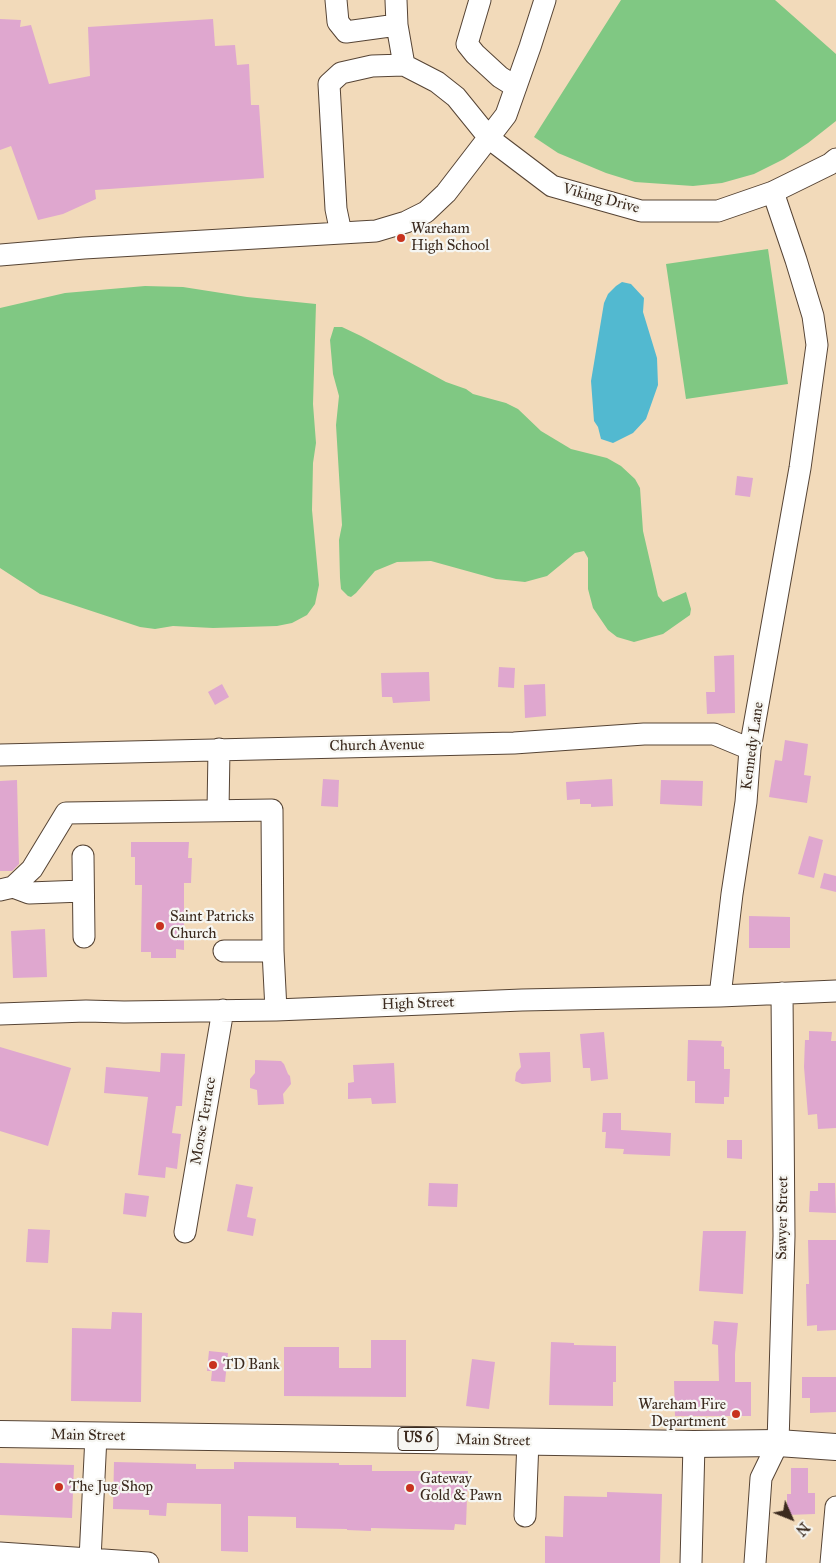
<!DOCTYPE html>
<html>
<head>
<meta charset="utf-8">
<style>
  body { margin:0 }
  #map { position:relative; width:836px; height:1563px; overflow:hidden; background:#f2daba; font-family:"IM FELL Great Primer",serif }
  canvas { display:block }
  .north { position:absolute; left:766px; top:1493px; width:50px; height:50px; -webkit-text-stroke:4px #f6f6f2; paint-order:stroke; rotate:134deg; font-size:14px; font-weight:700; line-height:20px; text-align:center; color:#3b2a1e }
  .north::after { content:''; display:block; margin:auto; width:18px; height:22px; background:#3b2a1e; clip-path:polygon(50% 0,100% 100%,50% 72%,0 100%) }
</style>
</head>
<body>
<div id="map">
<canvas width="836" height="1563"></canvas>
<div class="north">N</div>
</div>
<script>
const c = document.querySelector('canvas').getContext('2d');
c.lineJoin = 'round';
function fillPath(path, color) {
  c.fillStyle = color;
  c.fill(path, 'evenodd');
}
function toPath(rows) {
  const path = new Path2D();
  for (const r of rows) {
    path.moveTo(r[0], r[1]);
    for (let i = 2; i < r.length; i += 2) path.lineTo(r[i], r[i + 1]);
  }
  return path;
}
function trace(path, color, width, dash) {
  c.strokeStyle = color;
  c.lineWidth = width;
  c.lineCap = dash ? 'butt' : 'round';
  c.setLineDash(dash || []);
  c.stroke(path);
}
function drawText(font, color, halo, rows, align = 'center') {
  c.font = font + ' "IM FELL Great Primer",serif';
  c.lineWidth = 4.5;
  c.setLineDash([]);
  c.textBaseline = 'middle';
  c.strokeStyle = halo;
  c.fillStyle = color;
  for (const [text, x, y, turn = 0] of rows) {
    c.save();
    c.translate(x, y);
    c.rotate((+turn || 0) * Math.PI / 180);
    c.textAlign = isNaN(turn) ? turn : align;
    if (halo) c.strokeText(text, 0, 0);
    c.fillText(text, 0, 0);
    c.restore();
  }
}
fillPath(toPath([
  [621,0,775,0,836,54,836,121,808,143,784,159,754,174,722,183,693,186,635,182,606,173,558,153,534,137],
  [768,249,788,384,686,399,666,264],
  [145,286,183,287,247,297,316,304,313,404,316,443,313,463,312,510,319,585,315,604,307,615,292,623,277,626,213,628,173,626,155,629,140,627,40,594,0,568,0,308,65,293],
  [334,327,342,327,361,336,446,382,466,389,473,394,506,403,518,409,541,431,571,449,607,458,621,466,635,479,640,488,643,531,658,596,663,602,686,592,691,609,690,615,663,634,634,642,617,637,608,630,593,608,588,589,588,558,584,551,575,553,547,576,525,582,496,579,431,561,397,562,375,571,356,593,351,597,348,596,341,589,340,578,339,540,342,525,336,425,339,396,333,374,330,340]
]), '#80c883');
fillPath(toPath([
  [622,282,631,284,644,298,643,312,657,358,658,385,646,419,633,433,613,443,601,439,598,427,594,421,591,381,604,303,608,294,616,286]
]), '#52b9d0');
fillPath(toPath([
  [0,19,21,20,20,27,31,25,49,84,90,76,88,27,213,19,215,46,235,45,237,65,249,64,251,105,259,105,264,178,95,190,96,199,63,214,38,220,11,146,0,150],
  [737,476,753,478,750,497,735,495],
  [734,655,735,713,707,714,706,692,715,692,714,656],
  [499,667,515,668,514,688,498,687],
  [429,672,430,701,393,703,392,697,382,697,381,673],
  [222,684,229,697,215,705,208,692],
  [545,684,546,716,525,718,524,685],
  [785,740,808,744,804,775,811,776,807,803,769,797,775,760,782,761],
  [323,779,339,780,338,807,321,806],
  [612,779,613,806,591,807,591,804,580,804,580,799,567,800,566,782],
  [17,780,19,864,12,871,0,871,0,781],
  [661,780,703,781,702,806,660,804],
  [809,836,823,840,814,878,798,874],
  [131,842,189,842,188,858,192,858,191,883,184,883,184,950,176,949,176,958,151,958,151,952,141,952,142,885,135,885,135,857,131,857],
  [824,873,836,876,836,892,820,888],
  [749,916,790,917,790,948,749,948],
  [45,929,47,977,13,978,11,931],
  [809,1031,832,1032,831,1041,836,1041,836,1128,818,1129,817,1114,808,1115,804,1067,805,1040,809,1040],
  [604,1032,608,1079,591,1081,590,1068,583,1068,580,1034],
  [688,1040,722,1041,721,1046,724,1047,724,1069,730,1069,729,1097,724,1097,724,1104,695,1103,695,1081,687,1081],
  [0,1047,71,1068,48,1146,0,1131],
  [550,1052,551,1082,522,1084,515,1081,516,1073,521,1067,519,1053],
  [161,1053,185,1054,182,1106,176,1106,172,1133,181,1134,177,1169,166,1167,165,1178,138,1175,148,1097,104,1093,106,1067,160,1072],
  [255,1060,281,1061,284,1064,288,1074,290,1076,291,1084,283,1094,284,1104,258,1105,257,1090,250,1088,250,1079,255,1073],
  [394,1063,396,1103,372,1104,371,1098,348,1099,348,1083,354,1082,353,1065],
  [603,1113,621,1113,621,1130,671,1133,670,1156,623,1154,624,1149,605,1148,606,1132,602,1132],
  [727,1140,742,1140,742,1159,727,1158],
  [429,1183,458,1184,457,1207,428,1206],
  [818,1183,835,1183,836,1213,809,1212,810,1191,818,1191],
  [236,1184,253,1187,247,1217,256,1219,253,1236,227,1231],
  [125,1193,149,1196,146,1217,123,1214],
  [28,1229,50,1230,48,1263,26,1262],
  [703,1231,746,1231,743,1294,699,1291],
  [808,1240,836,1240,836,1330,817,1331,817,1325,807,1326,806,1284,809,1284],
  [112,1312,142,1313,141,1402,71,1401,72,1328,111,1329],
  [714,1321,738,1323,735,1354,735,1382,751,1382,751,1416,675,1416,674,1381,719,1381,718,1345,712,1344],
  [371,1340,406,1340,406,1397,284,1396,284,1347,339,1347,339,1368,371,1368],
  [551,1342,574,1343,574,1345,616,1346,616,1382,613,1382,613,1406,549,1405],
  [209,1351,228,1353,225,1382,211,1381,212,1371,207,1371],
  [472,1359,495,1362,489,1409,466,1406],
  [802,1377,836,1377,836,1412,810,1413,810,1398,802,1398],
  [114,1462,196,1464,196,1469,234,1469,234,1462,339,1463,339,1465,372,1465,372,1471,468,1471,466,1525,455,1524,454,1530,371,1528,371,1531,347,1530,347,1529,296,1528,296,1517,248,1516,248,1552,221,1551,221,1504,167,1503,166,1516,149,1515,149,1510,113,1509],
  [0,1463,74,1465,72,1518,0,1515],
  [791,1468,808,1468,808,1493,815,1493,815,1514,787,1515,787,1494,791,1494],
  [607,1492,662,1494,660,1563,545,1563,545,1536,563,1537,564,1496,607,1497]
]), '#dfa7cf');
const minor = toPath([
  [336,0,338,22,346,32,397,25],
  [396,0,397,25,404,65],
  [480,0,467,44,475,54,500,77,516,87],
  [341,233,336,209,329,84,341,73,372,66,404,65,437,82,456,97,490,139,552,186,641,211,718,211,773,192,830,164,836,159],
  [0,255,84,248,376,231,406,222,426,212,446,193,506,115,530,47,545,0],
  [0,755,514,743,644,734,714,734,750,749],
  [218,811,219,749],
  [83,856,84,937],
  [13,887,29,893,83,891],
  [0,890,13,887,32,869,66,813,272,810,273,951,276,1010],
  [224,951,273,951],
  [720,996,732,894,746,802,750,749,800,468,817,345,813,316,796,260,773,192],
  [0,1014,86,1011,124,1012,276,1010,522,1000,720,996,836,991],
  [185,1232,223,1010],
  [525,1516,528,1441],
  [0,1553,148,1563],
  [90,1559,96,1436],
  [691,1563,694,1444],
  [755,1563,761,1478,778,1443,784,1236,782,993],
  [831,1563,836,1507]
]);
const major = toPath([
  [0,1434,694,1444,778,1443,836,1447]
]);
trace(minor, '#564435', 23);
trace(major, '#564435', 28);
trace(minor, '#fff', 21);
trace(major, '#fff', 26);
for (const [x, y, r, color] of [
  [401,238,5,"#c8321e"],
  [160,926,5,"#c8321e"],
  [213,1365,5,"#c8321e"],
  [736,1414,5,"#c8321e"],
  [59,1487,5,"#c8321e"],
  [410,1488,5,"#c8321e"]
]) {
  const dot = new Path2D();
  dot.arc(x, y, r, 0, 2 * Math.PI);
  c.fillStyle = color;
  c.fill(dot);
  trace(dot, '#f6f6f2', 2);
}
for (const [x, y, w] of [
  [418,1439,40]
]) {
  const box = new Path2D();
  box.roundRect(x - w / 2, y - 11.5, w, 23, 4);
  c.fillStyle = '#f6f6f2';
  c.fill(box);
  trace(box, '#3b2a1e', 1);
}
drawText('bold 14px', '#3b2a1e', null, [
  ["US 6",418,1439]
]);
drawText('15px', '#3b2a1e', '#f6f6f2', [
  ["Viking Drive",601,199,15],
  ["Church Avenue",377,746,-1],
  ["Kennedy Lane",753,746,-82],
  ["High Street",418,1004,-2],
  ["Morse Terrace",204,1121,-80],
  ["Sawyer Street",783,1218,-89],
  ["Main Street",88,1436,1],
  ["Main Street",493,1441,1]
]);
drawText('15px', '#3b2a1e', '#f6f6f2', [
  ["Wareham",411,229],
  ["High School",411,246],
  ["Saint Patricks",170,917],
  ["Church",170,934],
  ["TD Bank",223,1365],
  ["Wareham Fire",726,1405,"right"],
  ["Department",726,1422,"right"],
  ["Gateway",420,1479],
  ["Gold & Pawn",420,1496],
  ["The Jug Shop",69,1487]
], 'left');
</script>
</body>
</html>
